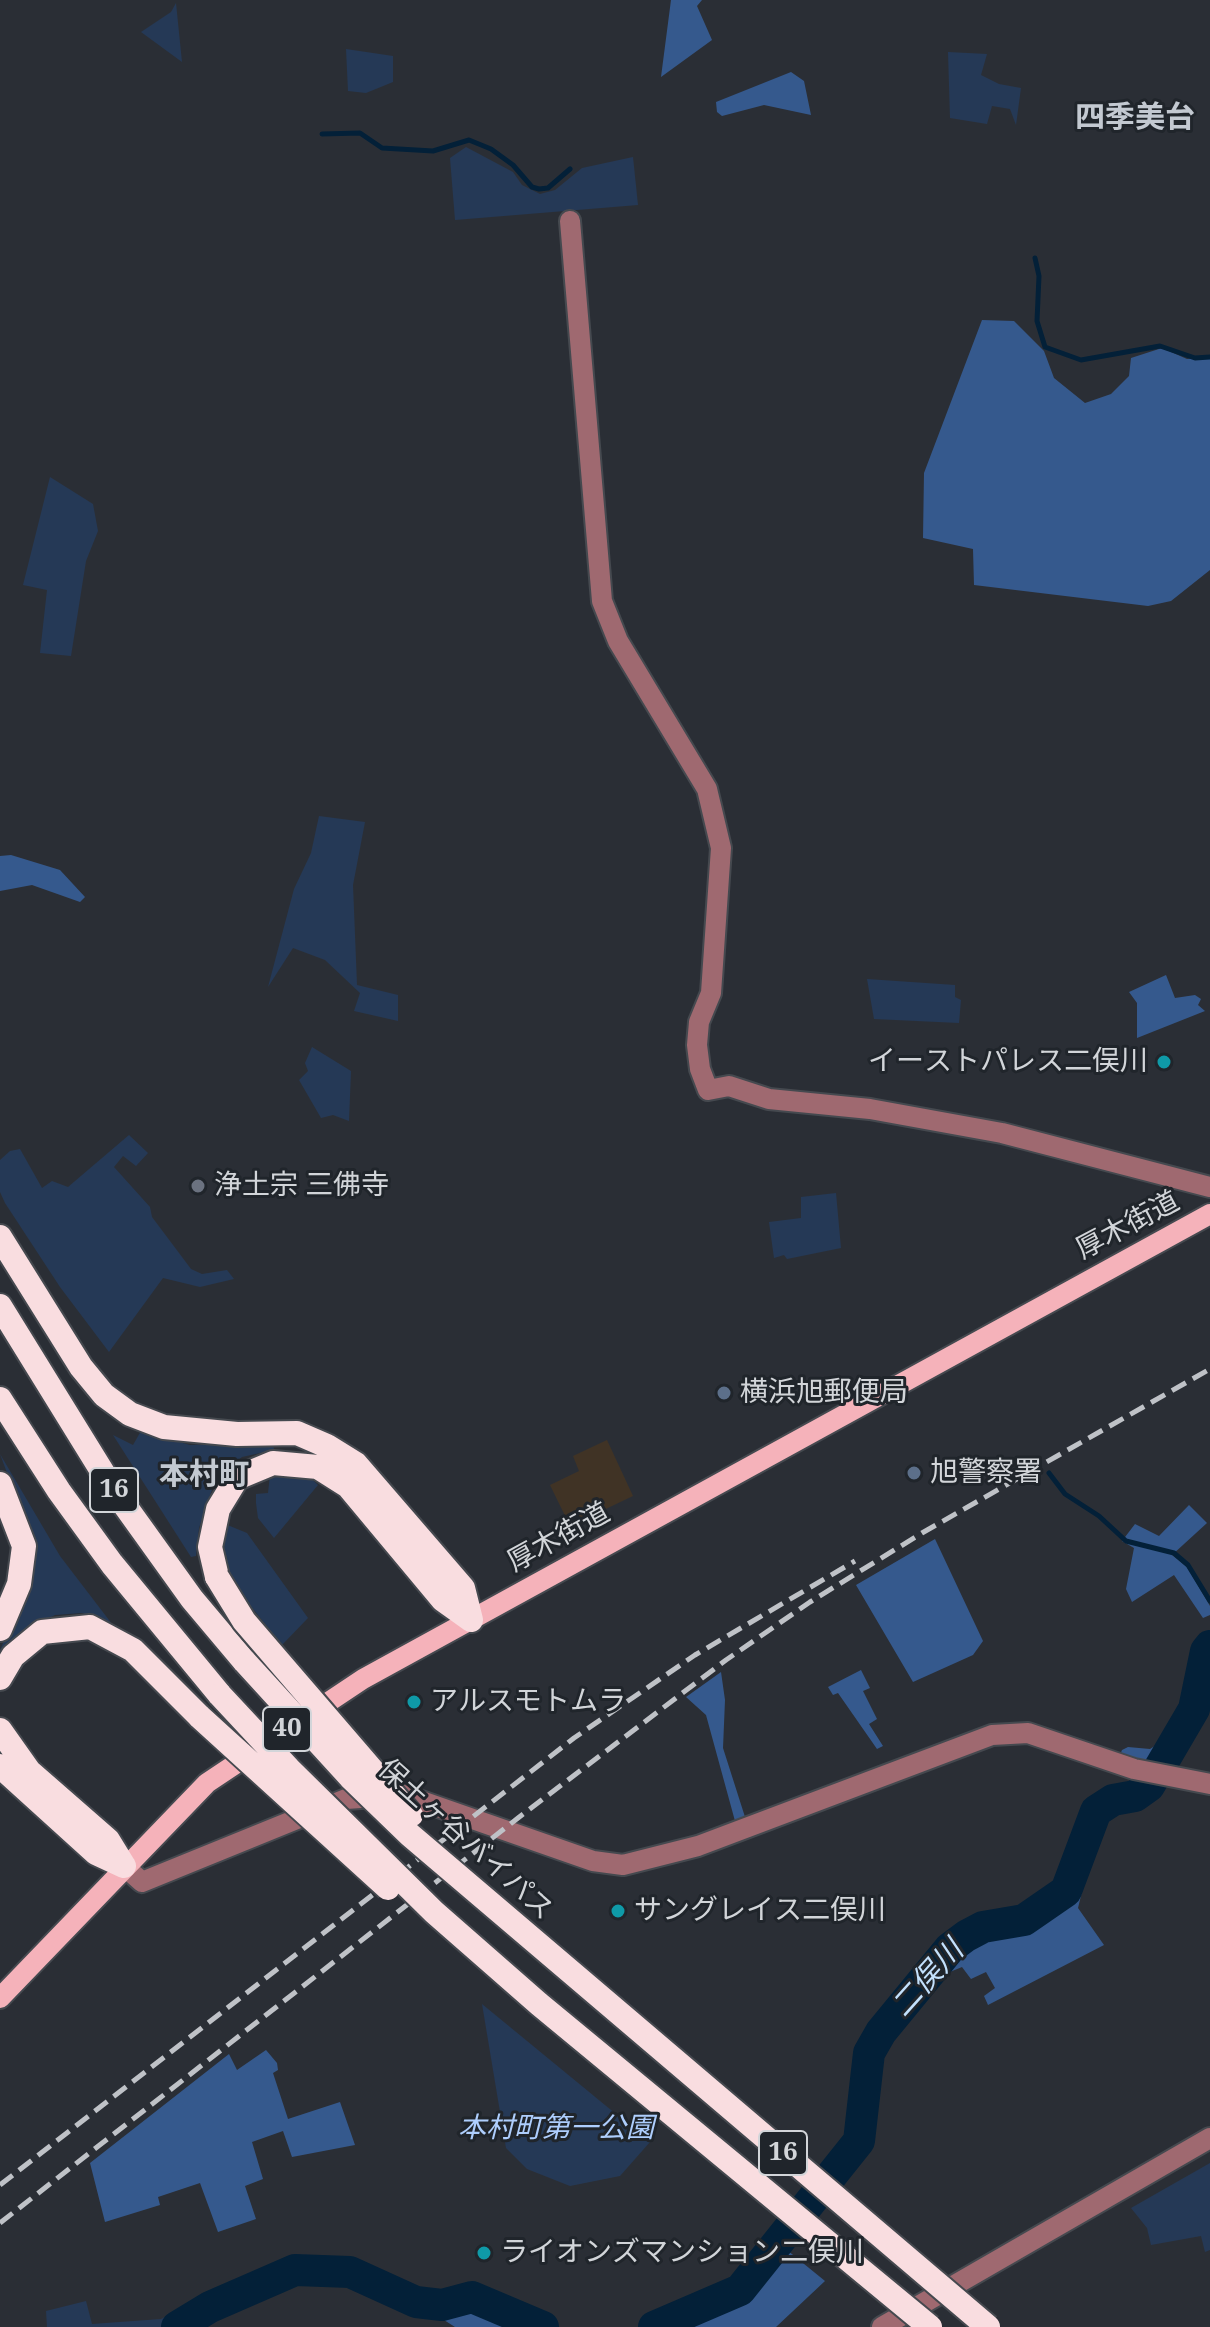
<!DOCTYPE html>
<html>
<head>
<meta charset="utf-8">
<style>
  body { margin:0 }
  canvas { display:block; background:#2a2e35 }
</style>
</head>
<body>
<canvas width="1210" height="2327"></canvas>
<script>
const c = document.querySelector('canvas').getContext('2d');
c.lineJoin = 'round';
function fillPath(path, color) {
  c.fillStyle = color;
  c.fill(path, 'evenodd');
}
function toPath(rows) {
  const path = new Path2D();
  for (const r of rows) {
    path.moveTo(r[0], r[1]);
    for (let i = 2; i < r.length; i += 2) path.lineTo(r[i], r[i + 1]);
  }
  return path;
}
function trace(path, color, width, dash) {
  c.strokeStyle = color;
  c.lineWidth = width;
  c.lineCap = dash ? 'butt' : 'round';
  c.setLineDash(dash || []);
  c.stroke(path);
}
function drawText(font, color, halo, rows, align = 'center') {
  c.font = font + ' "Noto Serif","Noto Sans JP",serif';
  c.lineWidth = 6;
  c.setLineDash([]);
  c.textBaseline = 'middle';
  c.strokeStyle = halo;
  c.fillStyle = color;
  for (const [text, x, y, turn = 0] of rows) {
    c.save();
    c.translate(x, y);
    c.rotate((+turn || 0) * Math.PI / 180);
    c.textAlign = isNaN(turn) ? turn : align;
    if (halo) c.strokeText(text, 0, 0);
    c.fillText(text, 0, 0);
    c.restore();
  }
}
fillPath(toPath([
  [607,1440,633,1496,570,1526,550,1485,579,1471,573,1456]
]), '#403325');
fillPath(toPath([
  [176,3,182,62,141,32,171,12],
  [346,49,393,56,393,82,366,93,348,91],
  [948,52,987,54,981,75,999,84,1021,88,1016,125,1010,109,992,106,987,124,950,118],
  [466,147,513,172,522,185,540,194,555,190,582,168,633,157,638,205,455,220,450,158],
  [50,477,93,504,98,531,86,561,71,656,40,653,47,590,23,585],
  [319,816,365,822,353,885,357,985,398,995,398,1021,354,1011,360,993,325,960,293,948,268,987,294,889,311,853],
  [867,979,955,985,955,997,961,1000,959,1023,874,1019],
  [312,1047,351,1071,349,1121,333,1115,321,1118,299,1080,308,1071,305,1063],
  [129,1135,148,1153,136,1166,123,1156,114,1167,150,1207,152,1217,191,1269,202,1274,227,1270,234,1279,200,1287,163,1278,109,1352,60,1287,5,1203,0,1192,0,1160,10,1151,20,1149,42,1188,52,1181,68,1187],
  [836,1193,841,1248,787,1259,784,1255,774,1258,769,1222,801,1218,801,1197],
  [141,1431,190,1445,273,1442,274,1450,242,1457,216,1478,199,1528,196,1556,191,1557,113,1435,133,1445],
  [0,1454,60,1556,112,1624,82,1613,55,1615,28,1629,0,1664,0,1650,23,1598,22,1513],
  [270,1475,310,1477,318,1485,274,1538,258,1518,256,1503,256,1494,268,1493],
  [220,1522,247,1533,308,1618,282,1645,232,1583,222,1562],
  [482,2004,650,2142,620,2176,570,2186,527,2169,506,2148],
  [1210,2163,1210,2250,1205,2252,1201,2236,1151,2245,1147,2228,1131,2208],
  [299,2256,335,2257,371,2270,333,2263,291,2266,202,2304,172,2327,47,2327,46,2311,86,2301,92,2324,161,2319,263,2268]
]), '#253956');
fillPath(toPath([
  [671,0,702,0,697,6,712,40,661,77],
  [791,72,804,81,811,115,764,105,722,116,717,112,716,102],
  [982,320,1014,321,1044,351,1054,378,1085,403,1111,394,1129,376,1131,358,1162,348,1187,359,1210,357,1210,570,1171,601,1148,606,974,585,973,549,923,538,924,473],
  [11,855,60,870,85,897,80,902,32,885,0,891,0,856],
  [1166,975,1175,998,1195,995,1201,999,1198,1005,1205,1011,1137,1038,1137,1003,1129,992],
  [1189,1505,1207,1523,1172,1555,1187,1567,1210,1606,1210,1615,1203,1618,1174,1575,1132,1602,1126,1589,1134,1548,1122,1541,1135,1524,1159,1536],
  [935,1539,983,1641,973,1655,913,1682,856,1585],
  [861,1670,870,1688,863,1691,877,1719,869,1724,883,1746,877,1749,838,1693,833,1695,828,1687],
  [721,1672,725,1700,723,1748,745,1817,735,1821,706,1715,686,1697],
  [1167,1738,1181,1745,1181,1753,1153,1791,1142,1801,1106,1815,1098,1826,1078,1908,1104,1945,988,2005,984,1996,995,1988,986,1972,971,1979,962,1967,945,1974,940,1967,965,1941,1040,1918,1067,1894,1058,1882,1072,1842,1087,1836,1100,1812,1133,1800,1149,1789,1162,1769,1120,1755,1122,1750,1128,1747,1150,1749],
  [266,2050,277,2063,278,2070,273,2073,288,2119,340,2102,355,2145,292,2157,283,2131,252,2142,263,2179,245,2186,256,2219,218,2232,200,2183,158,2197,160,2205,105,2222,90,2163,229,2054,237,2070],
  [782,2246,825,2281,776,2327,673,2327,743,2295],
  [472,2302,532,2327,455,2327,433,2313]
]), '#35598d');
trace(toPath([
  [322,134,360,133,382,148,433,151,469,140,491,149,513,165,532,187,539,189,548,188,570,169],
  [1035,258,1039,276,1037,321,1045,347,1081,360,1160,346,1195,358,1210,357],
  [1049,1473,1065,1494,1099,1516,1126,1541,1174,1553,1188,1565,1210,1601]
]), '#032038', 5);
trace(toPath([
  [177,2327,210,2307,295,2270,350,2272,416,2302,442,2305,472,2297,543,2327],
  [654,2327,740,2290,859,2141,869,2053,881,2032,950,1948,966,1936,983,1927,1024,1920,1066,1891,1096,1811,1113,1800,1135,1796,1149,1786,1194,1709,1206,1651,1210,1646]
]), '#032038', 32);
const minor = toPath([
  [570,221,602,601,618,641,707,789,721,848,711,993,699,1022,697,1045,700,1069,708,1090,729,1086,769,1099,870,1109,1002,1133,1210,1187],
  [124,1866,142,1882,346,1799,404,1795,593,1861,623,1865,698,1846,992,1735,1028,1733,1134,1769,1210,1784],
  [882,2327,1210,2138]
]);
const major = toPath([
  [0,1998,207,1783,363,1679,1210,1214]
]);
const highway = toPath([
  [0,1237,81,1367,104,1395,130,1414,164,1427,237,1434,297,1433,327,1446,356,1464,463,1588,471,1620],
  [0,1306,113,1489,192,1599,245,1662],
  [0,1399,59,1491,112,1564,220,1695],
  [0,1484,24,1546,19,1584,0,1629],
  [217,1577,210,1547,218,1509,237,1478,273,1463,318,1467,348,1486,443,1600,471,1620],
  [0,1678,13,1656,42,1632,90,1627,133,1650,200,1717],
  [0,1730,29,1771,108,1840,124,1866],
  [0,1766,96,1853,124,1866]
]);
trace(minor, '#45494f', 24);
trace(major, '#45494f', 24);
trace(highway, '#45494f', 28);
trace(minor, '#9f6970', 20);
trace(major, '#f5b2ba', 20);
trace(highway, '#f9dde0', 24);
trace(toPath([
  [0,2185,574,1738,695,1655,855,1561],
  [0,2223,518,1818,726,1660,810,1602,922,1533,1210,1369]
]), '#bfc2c7', 5, [16, 8]);
const highwayBridge = toPath([
  [217,1577,244,1621,411,1815],
  [245,1662,350,1777,410,1835,988,2327],
  [220,1695,289,1769,434,1912,539,2004,930,2327],
  [200,1717,388,1888]
]);
trace(highwayBridge, '#45494f', 28, []);
trace(highwayBridge, '#f9dde0', 24);
for (const [x, y, r, color] of [
  [1164,1062,8,"#0f9aa8"],
  [198,1186,8,"#6b7280"],
  [724,1393,8,"#5c6f8a"],
  [914,1473,8,"#5c6f8a"],
  [414,1702,8,"#0f9aa8"],
  [618,1911,8,"#0f9aa8"],
  [484,2253,8,"#0f9aa8"]
]) {
  const dot = new Path2D();
  dot.arc(x, y, r, 0, 2 * Math.PI);
  c.fillStyle = color;
  c.fill(dot);
  trace(dot, '#20252b', 3);
}
for (const [x, y, w] of [
  [114,1490,48],
  [287,1729,48],
  [783,2153,48]
]) {
  const box = new Path2D();
  box.roundRect(x - w / 2, y - 22, w, 44, 6);
  c.fillStyle = '#20252b';
  c.fill(box);
  trace(box, '#d2d5d9', 2);
}
drawText('bold 26px', '#d2d5d9', null, [
  ["16",114,1490],
  ["40",287,1729],
  ["16",783,2153]
]);
drawText('28px', '#d2d5d9', '#20252b', [
  ["イーストパレス二俣川",1148,1062,"right"],
  ["浄土宗 三佛寺",214,1186],
  ["横浜旭郵便局",740,1393],
  ["旭警察署",930,1473],
  ["アルスモトムラ",430,1702],
  ["サングレイス二俣川",634,1911],
  ["ライオンズマンション二俣川",500,2253]
], 'left');
drawText('28px', '#d2d5d9', '#20252b', [
  ["厚木街道",1128,1226,-28],
  ["厚木街道",559,1538,-29],
  ["保土ヶ谷バイパス",465,1840,42]
]);
drawText('italic 28px', '#aecefd', '#20252b', [
  ["本村町第一公園",556,2129]
]);
drawText('bold 30px', '#c3c9d1', '#20252b', [
  ["四季美台",1135,118],
  ["本村町",204,1475]
]);
drawText('italic 30px', '#c3e1fd', '#20252b', [
  ["二俣川",928,1979,-48]
]);
</script>
</body>
</html>
